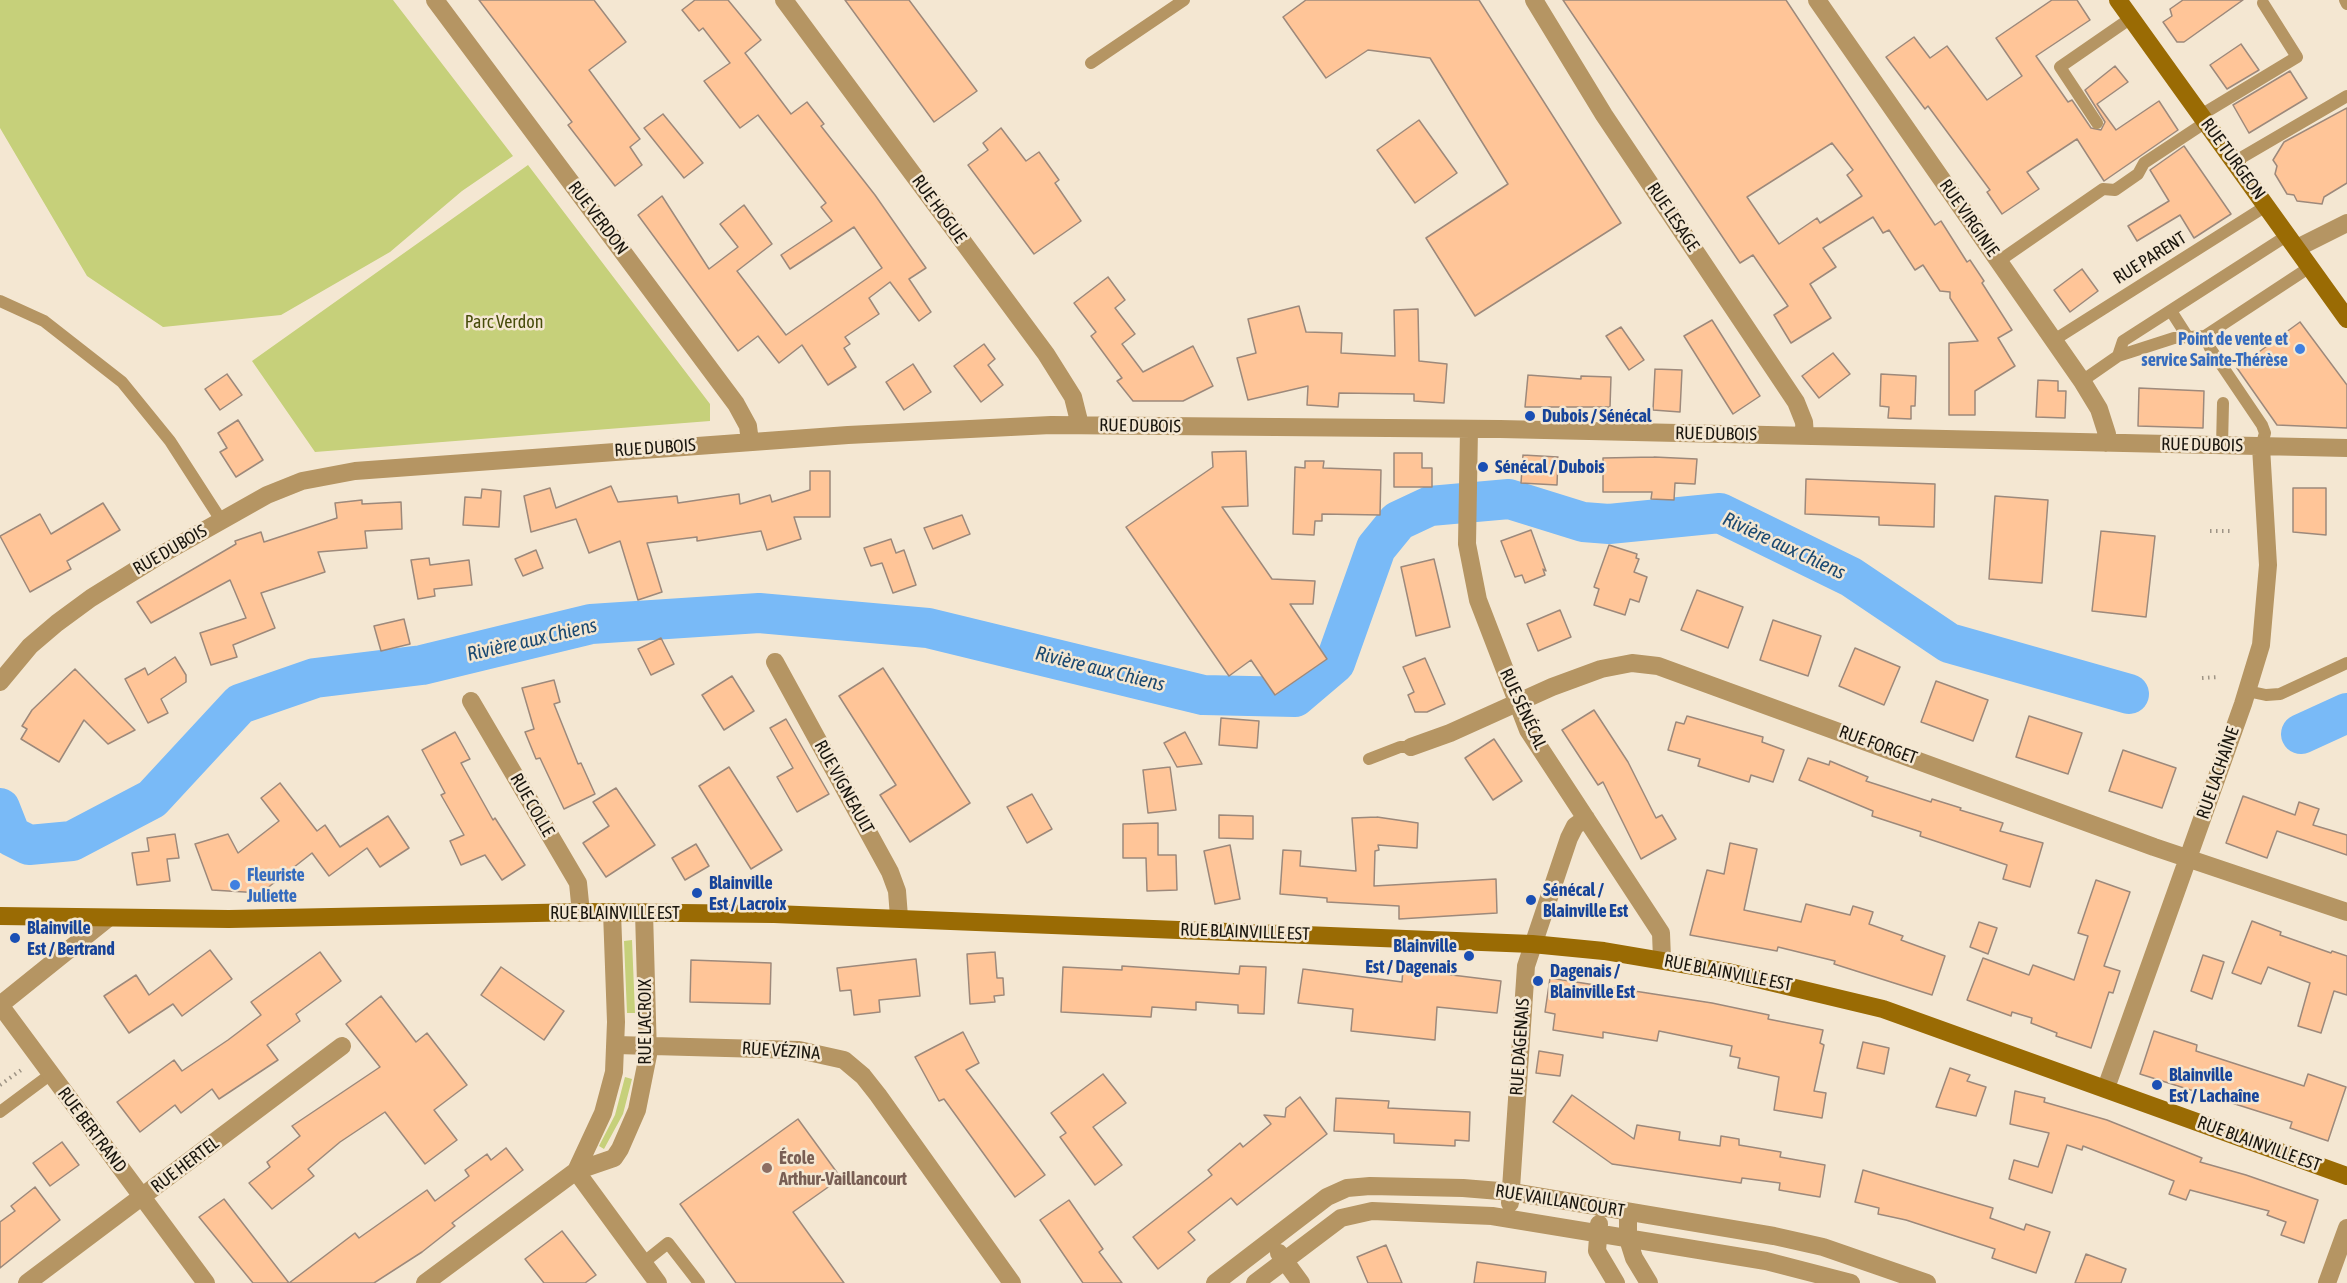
<!DOCTYPE html>
<html>
<head>
<meta charset="utf-8">
<style>
  body { margin:0 }
  canvas { display:block; background:#f4e7d2 }
</style>
</head>
<body>
<canvas width="2347" height="1283"></canvas>
<script>
const c = document.querySelector('canvas').getContext('2d');
c.lineJoin = 'round';
function fillPath(path, color) {
  c.fillStyle = color;
  c.fill(path, 'evenodd');
}
function toPath(rows) {
  const path = new Path2D();
  for (const r of rows) {
    path.moveTo(r[0], r[1]);
    for (let i = 2; i < r.length; i += 2) path.lineTo(r[i], r[i + 1]);
  }
  return path;
}
function trace(path, color, width, dash) {
  c.strokeStyle = color;
  c.lineWidth = width;
  c.lineCap = dash ? 'butt' : 'round';
  c.setLineDash(dash || []);
  c.stroke(path);
}
function drawText(font, color, halo, rows, align = 'center') {
  c.font = font + ' "Asap Condensed",sans-serif';
  c.lineWidth = 5;
  c.setLineDash([]);
  c.textBaseline = 'middle';
  c.strokeStyle = halo;
  c.fillStyle = color;
  for (const [text, x, y, turn = 0] of rows) {
    c.save();
    c.translate(x, y);
    c.rotate((+turn || 0) * Math.PI / 180);
    c.textAlign = isNaN(turn) ? turn : align;
    if (halo) c.strokeText(text, 0, 0);
    c.fillText(text, 0, 0);
    c.restore();
  }
}
fillPath(toPath([
  [0,0,393,0,513,156,462,191,390,252,281,315,163,327,87,276,0,128],
  [528,165,710,404,710,421,315,452,252,361],
  [632,940,635,1013,627,1013,624,941],
  [625,1077,632,1079,623,1114,604,1149,599,1146,615,1115]
]), '#c6d07a');
trace(toPath([
  [2301,734,2347,713],
  [0,808,11,836,29,845,72,841,152,799,240,704,315,678,422,665,591,624,759,613,928,628,1203,695,1295,697,1335,663,1376,548,1398,521,1430,506,1509,499,1583,522,1609,524,1720,513,1851,577,1949,643,2129,694]
]), '#79baf7', 40);
const building = toPath([
  [479,0,594,0,626,42,589,70,640,139,630,147,642,165,615,186,568,125,572,122,479,0],
  [695,0,728,0,761,40,745,53,791,114,807,102,824,124,821,126,875,195,926,268,909,279,931,312,919,321,890,282,869,298,879,314,845,337,850,344,844,348,856,367,828,385,802,345,779,363,758,336,738,351,638,215,662,196,709,269,738,247,720,224,744,205,772,244,737,271,786,335,882,268,854,227,790,269,781,255,832,221,821,207,826,203,758,115,740,128,704,81,730,63,703,28,699,31,682,10,695,0],
  [845,0,909,0,977,91,934,122,845,0],
  [1306,0,1479,0,1621,223,1475,316,1426,238,1508,184,1430,58,1368,50,1326,78,1283,17,1306,0],
  [1563,0,1786,0,1935,225,1941,221,1967,262,1970,260,1984,281,1982,283,2012,330,1998,338,2015,366,1975,391,1975,415,1949,415,1949,343,1978,341,1950,298,1950,292,1940,291,1923,265,1915,270,1889,230,1883,233,1873,217,1823,248,1836,267,1810,284,1831,318,1791,343,1774,315,1788,306,1753,255,1740,263,1563,0],
  [1832,143,1853,170,1847,175,1862,196,1820,223,1817,218,1779,244,1747,197,1832,143],
  [2052,0,2077,0,2090,20,2036,56,2068,102,2072,100,2091,128,2101,130,2105,122,2085,90,2115,66,2128,82,2097,104,2116,130,2159,101,2178,130,2104,181,2077,139,2027,172,2039,189,2002,214,1987,192,1990,190,1928,106,1925,109,1886,57,1914,37,1930,58,1947,46,1987,100,2022,76,1996,38,2052,0],
  [2183,0,2243,0,2184,42,2177,42,2163,22,2172,16,2170,9,2183,0],
  [2241,44,2259,70,2227,89,2210,65,2241,44],
  [2290,71,2307,98,2249,133,2233,105,2290,71],
  [2347,108,2347,183,2324,197,2322,204,2297,201,2294,195,2287,194,2275,174,2277,166,2273,160,2284,142,2347,108],
  [663,114,703,163,684,178,644,128,663,114],
  [1419,120,1457,173,1415,203,1377,150,1419,120],
  [1001,128,1026,161,1039,152,1059,180,1055,183,1081,221,1034,254,968,165,988,150,983,143,1001,128],
  [2184,146,2231,214,2194,238,2180,215,2137,241,2128,226,2169,201,2150,170,2184,146],
  [2082,269,2098,291,2070,312,2054,290,2082,269],
  [1108,277,1125,300,1115,308,1135,334,1122,344,1143,372,1193,346,1213,386,1183,401,1133,401,1117,381,1122,378,1091,336,1096,332,1074,303,1108,277],
  [1299,306,1306,332,1342,333,1341,353,1395,356,1394,310,1418,309,1419,361,1447,364,1444,403,1414,401,1414,394,1339,393,1338,407,1307,405,1308,386,1248,400,1237,358,1256,353,1248,319,1299,306],
  [1712,320,1760,396,1733,414,1684,336,1712,320],
  [2300,322,2347,385,2347,428,2277,425,2237,368,2300,322],
  [1621,327,1644,360,1629,370,1606,336,1621,327],
  [984,344,995,359,988,365,1003,385,981,402,954,366,984,344],
  [1833,353,1850,374,1819,398,1802,376,1833,353],
  [913,364,931,392,904,410,886,382,913,364],
  [1655,369,1682,370,1680,412,1653,410,1655,369],
  [227,374,242,395,220,410,205,389,227,374],
  [1881,374,1916,376,1915,406,1911,406,1911,419,1888,418,1889,407,1880,406,1881,374],
  [1528,375,1581,379,1581,376,1611,377,1610,407,1525,407,1528,375],
  [2038,380,2058,381,2058,391,2066,391,2065,418,2036,417,2038,380],
  [2139,388,2204,391,2203,428,2138,426,2139,388],
  [238,420,263,460,236,477,220,452,227,448,218,433,238,420],
  [1246,451,1248,506,1222,507,1272,579,1315,581,1313,604,1290,604,1327,659,1275,695,1251,660,1229,676,1126,527,1213,467,1212,452,1246,451],
  [1394,453,1422,453,1422,468,1432,468,1432,487,1394,487,1394,453],
  [1523,455,1558,457,1557,485,1521,483,1523,455],
  [1654,457,1697,459,1695,484,1675,483,1674,500,1651,499,1652,492,1603,492,1603,458,1654,457],
  [1305,461,1324,461,1323,468,1381,470,1380,515,1322,514,1322,521,1315,521,1314,535,1293,534,1295,467,1305,468,1305,461],
  [810,471,830,471,830,517,794,517,801,539,767,550,761,531,697,541,697,537,647,543,662,592,638,600,620,541,589,553,576,519,531,532,524,496,550,488,556,508,611,486,618,502,677,496,678,503,739,494,740,504,770,495,772,502,810,490,810,471],
  [1806,479,1935,484,1934,527,1879,525,1879,517,1805,514,1806,479],
  [2293,488,2326,488,2326,535,2293,532,2293,488],
  [482,489,501,491,499,527,463,525,465,497,481,498,482,489],
  [1995,496,2048,500,2042,583,1989,579,1995,496],
  [362,500,362,504,401,502,402,529,365,531,367,548,318,552,325,572,261,593,275,628,233,645,237,657,211,665,200,633,246,618,230,580,151,623,137,602,236,544,235,541,261,532,264,542,337,518,335,503,362,500],
  [103,503,120,530,67,561,71,569,30,592,0,536,40,514,51,534,103,503],
  [962,515,970,534,933,549,924,528,962,515],
  [1531,530,1546,571,1543,569,1545,575,1525,583,1522,575,1515,577,1501,541,1531,530],
  [2101,531,2155,536,2146,617,2092,611,2101,531],
  [891,539,896,553,904,550,916,585,893,593,882,563,871,566,864,548,891,539],
  [1609,545,1637,554,1636,558,1639,559,1634,572,1647,577,1639,602,1630,599,1625,615,1594,605,1599,589,1594,587,1609,545],
  [536,550,543,568,523,576,515,559,536,550],
  [429,558,430,565,469,560,472,585,434,589,435,596,418,599,411,560,429,558],
  [1434,559,1450,627,1416,636,1401,567,1434,559],
  [1697,590,1743,607,1728,648,1681,630,1697,590],
  [1560,610,1571,637,1538,651,1527,624,1560,610],
  [404,619,410,644,381,651,374,626,404,619],
  [1773,620,1821,636,1808,676,1760,660,1773,620],
  [661,638,674,664,651,675,638,649,661,638],
  [1855,648,1900,667,1884,705,1839,686,1855,648],
  [175,657,186,675,186,682,161,699,168,713,148,723,125,679,145,668,148,675,175,657],
  [1425,658,1445,704,1427,712,1415,712,1408,695,1414,692,1403,667,1425,658],
  [883,668,970,803,910,842,880,795,896,785,839,696,883,668],
  [75,669,135,730,108,744,84,720,59,762,21,739,27,729,22,726,32,710,75,669],
  [732,676,754,711,724,730,702,695,732,676],
  [554,680,560,702,554,704,578,764,581,763,595,794,564,809,540,758,536,759,525,732,534,729,522,688,554,680],
  [1936,681,1988,700,1973,741,1921,722,1936,681],
  [1594,710,1628,762,1656,818,1662,815,1676,839,1641,859,1603,782,1598,785,1562,730,1594,710],
  [1687,716,1763,737,1762,742,1784,750,1773,782,1751,775,1749,782,1698,766,1700,759,1668,750,1676,722,1684,724,1687,716],
  [2029,716,2082,733,2068,774,2016,757,2029,716],
  [1221,718,1259,721,1257,748,1219,745,1221,718],
  [786,719,829,794,797,812,777,777,793,768,770,728,786,719],
  [455,732,470,759,461,763,493,820,495,818,525,865,502,880,485,855,461,865,450,841,464,835,441,795,445,793,422,750,455,732],
  [1185,732,1202,764,1177,767,1164,743,1185,732],
  [1494,739,1522,781,1493,800,1465,758,1494,739],
  [2123,750,2176,768,2162,808,2109,791,2123,750],
  [1808,758,1829,765,1830,761,1868,777,1866,781,1931,802,1932,799,1961,808,1960,810,2003,823,2000,831,2043,843,2030,887,2003,879,2007,865,1920,836,1921,832,1872,816,1873,811,1799,780,1808,758],
  [729,767,782,850,751,869,699,786,729,767],
  [1170,767,1176,810,1148,813,1143,770,1170,767],
  [280,783,317,831,325,825,340,847,388,816,409,848,380,867,367,848,329,876,312,853,261,893,212,890,195,844,228,834,238,853,279,821,261,798,280,783],
  [616,788,655,845,606,877,583,843,609,826,593,802,616,788],
  [1032,794,1052,829,1027,843,1007,807,1032,794],
  [2243,796,2295,815,2299,802,2319,809,2313,825,2347,835,2347,855,2277,831,2267,858,2226,843,2243,796],
  [1219,815,1253,816,1253,839,1219,838,1219,815],
  [1377,817,1418,823,1417,848,1378,845,1379,850,1375,851,1374,886,1496,879,1497,913,1399,919,1399,906,1327,902,1327,898,1280,894,1283,850,1301,851,1300,866,1356,871,1352,818,1377,817],
  [1158,823,1158,855,1176,855,1177,890,1147,891,1146,858,1123,858,1123,824,1158,823],
  [175,834,179,858,167,859,170,881,137,885,132,853,149,851,147,838,175,834],
  [1730,843,1757,849,1744,910,1801,922,1806,904,1850,915,1853,906,1873,912,1869,924,1903,936,1901,940,1945,956,1932,995,1834,964,1835,961,1778,947,1777,951,1690,935,1707,870,1724,874,1730,843],
  [696,844,709,866,685,880,672,858,696,844],
  [1230,845,1240,899,1215,904,1204,851,1230,845],
  [2096,880,2130,892,2104,966,2120,971,2113,993,2109,992,2091,1048,2056,1036,2057,1033,2031,1023,2032,1018,2012,1012,2011,1016,1967,1000,1983,958,2029,975,2033,965,2074,980,2088,936,2078,933,2096,880],
  [2252,921,2281,932,2280,935,2331,953,2332,951,2347,956,2347,995,2334,991,2321,1033,2298,1026,2310,983,2268,967,2261,984,2232,973,2252,921],
  [1979,922,1997,928,1988,954,1970,947,1979,922],
  [210,950,232,979,182,1016,173,1004,129,1033,104,996,136,975,149,995,210,950],
  [320,952,341,981,296,1014,300,1021,267,1045,278,1060,219,1099,212,1089,181,1113,175,1105,140,1132,117,1102,174,1060,182,1071,228,1040,261,1015,251,1002,320,952],
  [995,952,997,978,1003,978,1004,995,994,996,995,1002,970,1004,967,954,995,952],
  [2203,955,2224,962,2212,999,2191,991,2203,955],
  [916,959,920,996,879,1000,880,1012,854,1015,851,990,840,991,837,968,916,959],
  [691,960,771,963,770,1004,690,1002,691,960],
  [1122,966,1239,974,1240,966,1266,967,1264,1014,1238,1013,1238,1005,1196,1002,1196,1010,1152,1007,1151,1017,1061,1012,1063,967,1122,970,1122,966],
  [501,967,564,1011,544,1040,481,995,501,967],
  [1303,969,1402,982,1403,969,1501,981,1497,1013,1437,1007,1435,1040,1351,1031,1353,1009,1298,1003,1303,969],
  [1550,978,1712,1003,1769,1015,1768,1019,1823,1030,1820,1043,1824,1045,1814,1091,1826,1093,1822,1118,1774,1110,1779,1077,1738,1068,1740,1058,1730,1056,1732,1046,1659,1031,1657,1041,1603,1032,1603,1038,1553,1030,1555,1014,1545,1012,1550,978],
  [381,996,416,1042,427,1033,467,1085,434,1110,457,1140,425,1164,385,1112,340,1142,308,1169,314,1176,272,1209,249,1183,270,1167,267,1162,300,1136,292,1126,380,1067,346,1024,381,996],
  [2154,1031,2197,1045,2196,1051,2304,1086,2308,1074,2346,1087,2328,1141,2290,1128,2292,1122,2140,1074,2154,1031],
  [963,1032,979,1063,966,1070,1045,1175,1015,1197,944,1099,939,1101,915,1057,963,1032],
  [1863,1042,1889,1048,1884,1074,1857,1068,1863,1042],
  [1539,1051,1563,1055,1560,1076,1536,1073,1539,1051],
  [1950,1068,1970,1075,1967,1081,1986,1087,1976,1116,1936,1107,1950,1068],
  [1103,1074,1126,1103,1093,1127,1122,1165,1095,1185,1060,1137,1066,1133,1051,1113,1103,1074],
  [2015,1091,2045,1098,2044,1102,2107,1120,2202,1158,2200,1162,2246,1175,2318,1200,2304,1243,2281,1235,2286,1222,2267,1215,2269,1211,2190,1190,2186,1200,2169,1194,2174,1181,2083,1146,2082,1150,2067,1145,2052,1193,2009,1179,2014,1160,2038,1167,2049,1133,2010,1124,2015,1091],
  [1572,1095,1634,1139,1637,1125,1680,1132,1679,1140,1720,1146,1721,1136,1739,1139,1739,1145,1781,1152,1780,1157,1825,1165,1820,1197,1779,1190,1780,1183,1742,1178,1741,1183,1612,1164,1553,1122,1572,1095],
  [1300,1097,1327,1134,1237,1205,1231,1198,1188,1232,1195,1240,1158,1269,1133,1237,1212,1175,1208,1170,1240,1143,1243,1147,1271,1124,1264,1115,1285,1117,1286,1108,1300,1097],
  [1336,1098,1389,1101,1388,1108,1470,1112,1469,1141,1455,1140,1455,1146,1394,1143,1394,1134,1334,1131,1336,1098],
  [798,1119,841,1178,793,1212,844,1283,736,1283,680,1204,798,1119],
  [62,1142,79,1165,50,1186,33,1163,62,1142],
  [506,1148,523,1170,452,1223,455,1226,422,1252,374,1283,253,1283,199,1217,224,1199,289,1283,355,1233,359,1238,427,1190,435,1201,469,1176,465,1170,487,1154,491,1160,506,1148],
  [1863,1170,1993,1208,1990,1218,2024,1230,2026,1224,2050,1232,2036,1273,1992,1258,1995,1249,1906,1220,1878,1214,1879,1208,1855,1202,1863,1170],
  [35,1187,60,1220,0,1268,0,1222,15,1211,11,1206,35,1187],
  [1069,1200,1103,1249,1099,1252,1122,1283,1083,1283,1040,1220,1069,1200],
  [562,1231,596,1275,585,1283,544,1283,525,1259,562,1231],
  [1386,1245,1402,1283,1368,1283,1357,1257,1386,1245],
  [2086,1254,2126,1269,2121,1283,2075,1283,2086,1254],
  [1477,1262,1546,1272,1545,1283,1474,1283,1477,1262]
]);
fillPath(building, '#ffc598');
trace(building, '#9d897b', 1.5);
trace(toPath([
  [2210,531,2230,531],
  [2202,678,2218,677],
  [0,1085,24,1068]
]), '#9e9485', 4, [1.5, 4.5]);
trace(toPath([
  [2345,0,2347,4],
  [1091,63,1184,0],
  [2201,115,2297,57,2263,3],
  [2097,123,2060,67,2131,18],
  [2234,162,2347,96],
  [1999,261,2103,189,2115,190,2138,174,2144,163,2206,122],
  [0,301,44,321,122,382,170,441,221,520],
  [2171,311,2187,336],
  [2205,336,2210,348,2262,425,2265,433,2261,447],
  [2054,340,2266,206],
  [2118,356,2174,338,2205,336,2310,267],
  [2082,381,2118,356,2123,341,2288,235],
  [2222,446,2223,403],
  [2247,691,2266,695,2280,694,2347,663],
  [1369,759,1400,747,1411,747],
  [0,1112,51,1074],
  [643,1263,668,1243,699,1283]
]), '#b59563', 12);
trace(toPath([
  [435,0,736,404,748,426,750,442],
  [784,0,1046,354,1073,397,1080,425],
  [1534,0,1604,115,1796,402,1804,422,1805,436],
  [1817,0,2082,381,2099,409,2107,434,2106,443],
  [2297,248,2347,223],
  [1469,429,1467,544,1478,600,1528,730,1661,933,1662,959],
  [775,662,890,872,897,891,899,917],
  [0,682,30,646,57,623,91,598,157,557,267,495,302,481,355,471,848,435,1051,425,1500,429,2347,448],
  [471,701,578,883,581,913],
  [1411,747,1450,733,1552,687,1601,669,1632,663,1658,666,2154,847,2347,912],
  [107,919,0,1005,206,1283],
  [616,1045,799,1050,844,1060,863,1076,878,1095,1012,1283],
  [2106,1088,2243,704,2261,645,2268,565,2261,447],
  [576,1171,603,1113,614,1072,616,1022,612,912],
  [576,1171,658,1283],
  [1510,1203,1526,966,1569,838,1575,826,1586,818],
  [1628,1212,1628,1239,1634,1258,1649,1283],
  [1599,1224,1597,1251,1616,1283],
  [1279,1253,1301,1283],
  [27,1283,342,1046],
  [425,1283,576,1171,614,1158,620,1149,637,1110,648,1055,644,912],
  [1215,1283,1327,1197,1347,1188,1370,1186,1463,1188,1512,1192,1774,1236,1823,1247,1927,1283],
  [1255,1283,1341,1218,1372,1211,1492,1216,1766,1261,1851,1283],
  [2327,1283,2347,1228]
]), '#b59563', 18);
trace(toPath([
  [2118,0,2347,319],
  [0,916,229,919,586,912,774,914,1532,944,1604,951,1728,972,1883,1009,2347,1176]
]), '#9a6b04', 18);
for (const [x, y, r, color] of [
  [2300,349,6,"#3f7fe0"],
  [1530,416,6,"#1a4fb4"],
  [1483,467,6,"#1a4fb4"],
  [235,885,6,"#3f7fe0"],
  [697,893,6,"#1a4fb4"],
  [1531,900,6,"#1a4fb4"],
  [15,938,6,"#1a4fb4"],
  [1469,956,6,"#1a4fb4"],
  [1538,981,6,"#1a4fb4"],
  [2157,1085,6,"#1a4fb4"],
  [767,1168,6,"#8d6e63"]
]) {
  const dot = new Path2D();
  dot.arc(x, y, r, 0, 2 * Math.PI);
  c.fillStyle = color;
  c.fill(dot);
  trace(dot, '#f4e7d2', 2);
}
drawText('18px', '#1a160e', '#f4e7d2', [
  ["RUE TURGEON",2233,159,54],
  ["RUE HOGUE",939,209,54],
  ["RUE LESAGE",1673,217,56],
  ["RUE VERDON",598,218,53],
  ["RUE VIRGINIE",1969,218,55],
  ["RUE PARENT",2150,258,-32],
  ["RUE DUBOIS",1140,426,1],
  ["RUE DUBOIS",1716,434,1],
  ["RUE DUBOIS",2202,445,1],
  ["RUE DUBOIS",655,448,-4],
  ["RUE DUBOIS",170,550,-30],
  ["RUE SÉNÉCAL",1523,709,65],
  ["RUE FORGET",1878,745,20],
  ["RUE LACHAÎNE",2218,773,-71],
  ["RUE VIGNEAULT",844,787,61],
  ["RUE COLLE",532,805,60],
  ["RUE BLAINVILLE EST",615,913],
  ["RUE BLAINVILLE EST",1245,932,2],
  ["RUE BLAINVILLE EST",1728,973,11],
  ["RUE LACROIX",645,1022,-90],
  ["RUE DAGENAIS",1520,1047,-86],
  ["RUE VÉZINA",781,1051,4],
  ["RUE BERTRAND",92,1130,53],
  ["RUE BLAINVILLE EST",2259,1144,20],
  ["RUE HERTEL",185,1165,-37],
  ["RUE VAILLANCOURT",1560,1201,9]
]);
drawText('18px', '#484d0b', '#f4e7d2', [
  ["Parc Verdon",504,322]
]);
drawText('bold 18px', '#366cbe', '#f4e7d2', [
  ["Point de vente et",2288,339],
  ["service Sainte-Thérèse",2288,360],
  ["Fleuriste",247,875,"left"],
  ["Juliette",247,896,"left"]
], 'right');
drawText('bold 18px', '#164399', '#f4e7d2', [
  ["Dubois / Sénécal",1542,416],
  ["Sénécal / Dubois",1495,467],
  ["Blainville",709,883],
  ["Est / Lacroix",709,904],
  ["Sénécal /",1543,890],
  ["Blainville Est",1543,911],
  ["Blainville",27,928],
  ["Est / Bertrand",27,949],
  ["Blainville",1457,946,"right"],
  ["Est / Dagenais",1457,967,"right"],
  ["Dagenais /",1550,971],
  ["Blainville Est",1550,992],
  ["Blainville",2169,1075],
  ["Est / Lachaîne",2169,1096]
], 'left');
drawText('bold 18px', '#785e54', '#f4e7d2', [
  ["École",779,1158],
  ["Arthur-Vaillancourt",779,1179]
], 'left');
drawText('italic 20px', '#1b4971', '#f4e7d2', [
  ["Rivière aux Chiens",1784,546,25],
  ["Rivière aux Chiens",532,640,-13],
  ["Rivière aux Chiens",1100,669,14]
]);
</script>
</body>
</html>
